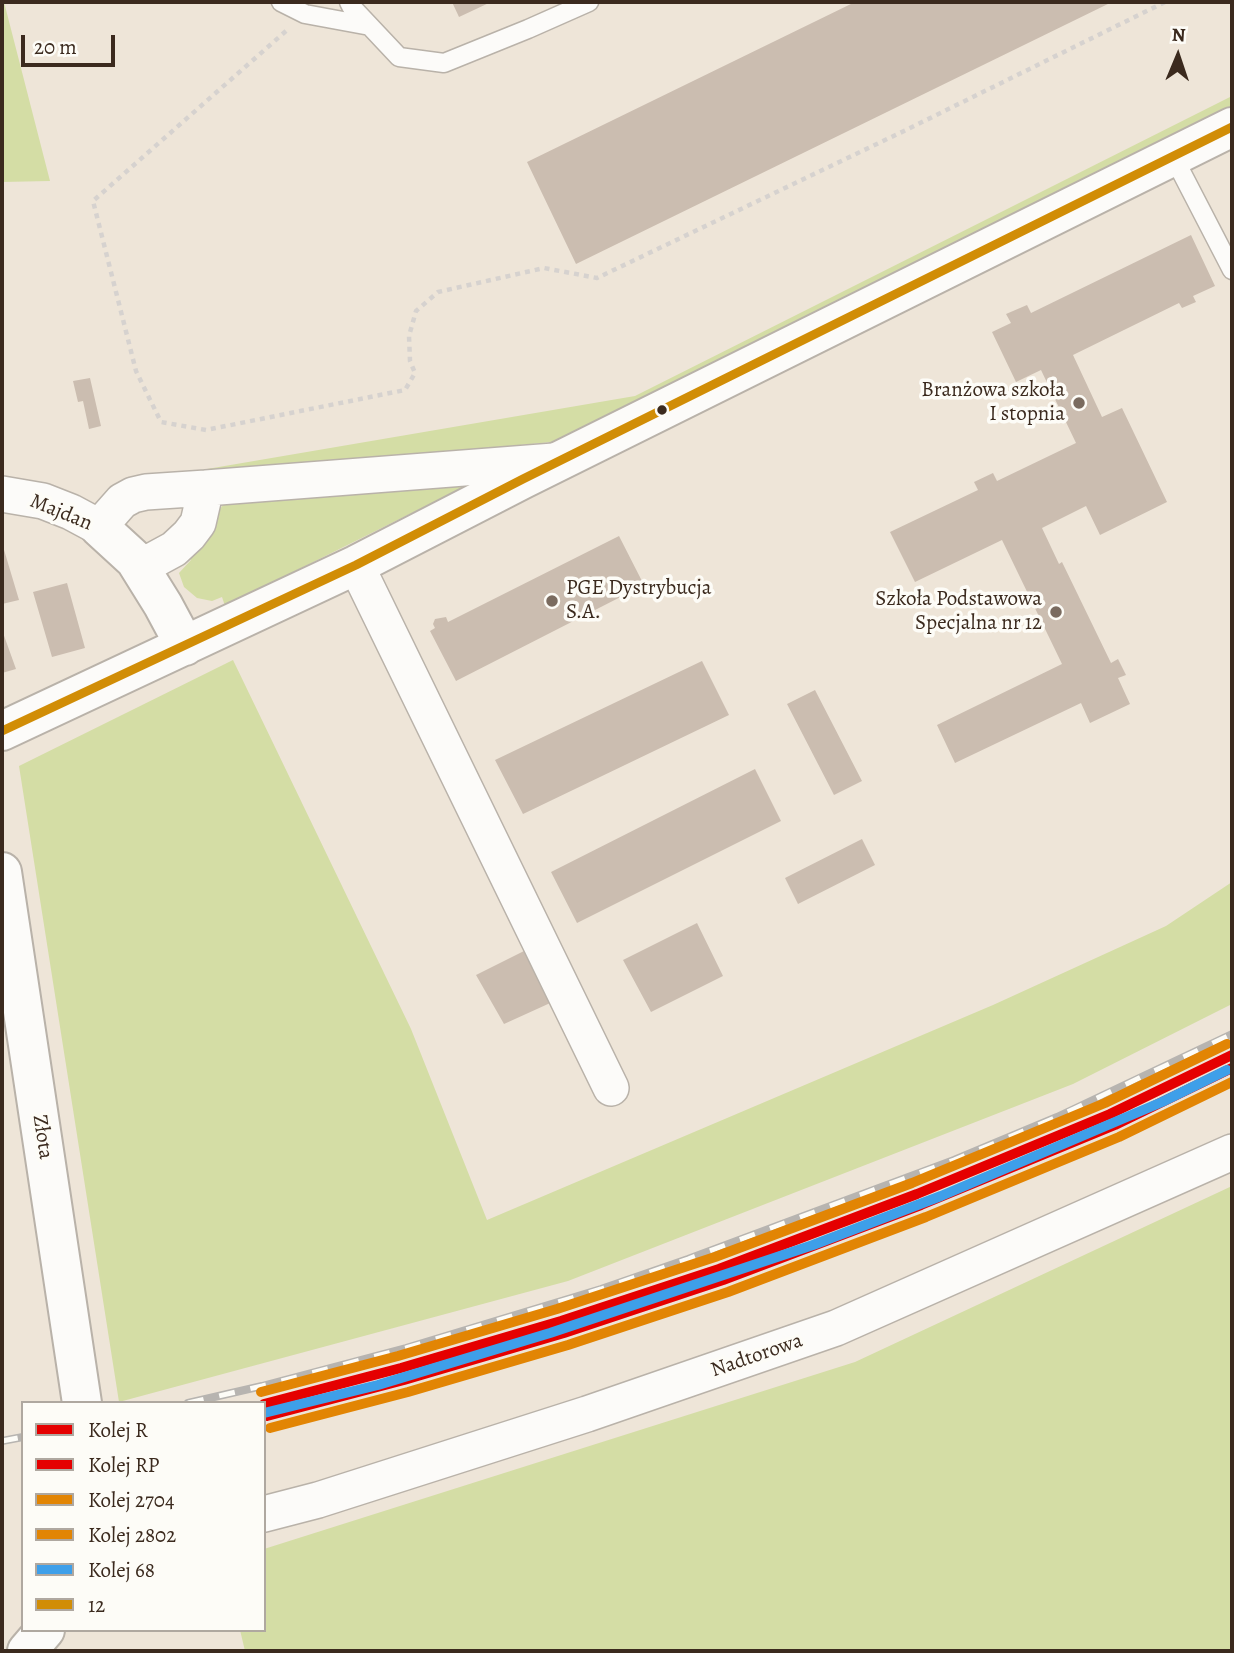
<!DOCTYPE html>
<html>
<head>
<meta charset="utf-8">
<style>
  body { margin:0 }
  #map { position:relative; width:1234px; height:1653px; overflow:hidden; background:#eee5d8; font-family:Alegreya,serif }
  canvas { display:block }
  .frame { position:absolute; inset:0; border:4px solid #3b2a1e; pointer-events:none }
  .legend { position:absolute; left:21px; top:1401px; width:245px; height:231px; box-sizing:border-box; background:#fdfcf7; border:2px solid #afa8a0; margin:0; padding:9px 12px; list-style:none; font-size:21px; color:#3b2a1e }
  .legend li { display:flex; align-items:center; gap:14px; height:35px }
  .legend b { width:35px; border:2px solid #afa8a0 }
  .north { position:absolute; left:1143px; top:21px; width:70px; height:70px; -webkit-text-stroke:5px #fdfcf7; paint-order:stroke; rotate:2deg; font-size:19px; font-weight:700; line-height:28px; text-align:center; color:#3b2a1e }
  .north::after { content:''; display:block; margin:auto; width:24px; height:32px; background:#3b2a1e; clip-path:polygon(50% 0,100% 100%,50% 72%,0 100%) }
  .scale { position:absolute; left:21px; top:35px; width:94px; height:32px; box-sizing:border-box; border:4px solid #3b2a1e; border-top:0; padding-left:9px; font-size:21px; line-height:24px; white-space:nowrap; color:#3b2a1e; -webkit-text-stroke:5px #fdfcf7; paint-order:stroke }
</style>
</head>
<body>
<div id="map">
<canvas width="1234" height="1653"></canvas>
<div class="frame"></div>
<ul class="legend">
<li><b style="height:9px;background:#e50000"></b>Kolej R</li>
<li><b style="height:9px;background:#e50000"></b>Kolej RP</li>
<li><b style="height:9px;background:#e28504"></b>Kolej 2704</li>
<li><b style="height:9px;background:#e28504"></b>Kolej 2802</li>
<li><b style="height:9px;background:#3e9fe9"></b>Kolej 68</li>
<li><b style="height:9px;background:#d18d06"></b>12</li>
</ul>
<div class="north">N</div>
<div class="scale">20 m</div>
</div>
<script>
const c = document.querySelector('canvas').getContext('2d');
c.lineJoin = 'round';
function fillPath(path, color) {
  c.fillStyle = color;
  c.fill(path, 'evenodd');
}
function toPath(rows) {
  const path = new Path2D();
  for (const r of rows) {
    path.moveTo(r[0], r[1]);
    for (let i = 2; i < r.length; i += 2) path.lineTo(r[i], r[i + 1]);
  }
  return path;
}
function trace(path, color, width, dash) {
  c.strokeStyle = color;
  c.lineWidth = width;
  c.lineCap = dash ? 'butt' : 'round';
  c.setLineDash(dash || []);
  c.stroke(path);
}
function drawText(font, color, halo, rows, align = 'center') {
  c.font = font + ' Alegreya,serif';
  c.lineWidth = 7;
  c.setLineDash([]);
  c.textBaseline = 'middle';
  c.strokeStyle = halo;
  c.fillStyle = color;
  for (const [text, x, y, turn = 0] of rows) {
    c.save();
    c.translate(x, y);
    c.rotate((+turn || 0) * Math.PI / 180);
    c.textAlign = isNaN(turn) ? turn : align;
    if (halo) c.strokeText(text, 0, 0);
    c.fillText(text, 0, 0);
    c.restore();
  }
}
fillPath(toPath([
  [2,2,4,2,50,181,2,182],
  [1232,96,1232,109,562,441,125,483,635,396],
  [476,481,225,606,222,597,212,601,197,598,184,587,179,573,191,560,186,555,223,505],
  [233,660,411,1029,487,1220,993,1005,1166,926,1232,882,1232,1004,1073,1084,568,1281,119,1402,19,766],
  [1232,1186,1232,1651,245,1651,240,1630,264,1630,264,1549,855,1362]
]), '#d4dda5');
fillPath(toPath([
  [452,2,491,2,459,17],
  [855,2,1112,2,576,264,527,162],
  [1191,235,1215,286,1193,296,1196,302,1182,308,1179,303,1073,355,1102,417,1122,408,1167,502,1100,535,1086,506,1042,528,1059,564,1062,562,1111,663,1118,659,1126,675,1118,678,1130,704,1090,723,1081,703,955,763,937,725,1062,664,1002,540,915,582,890,532,978,490,974,482,993,473,997,481,1076,443,1041,370,1016,382,992,332,1011,323,1006,314,1027,305,1031,313],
  [90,378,101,426,89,429,83,401,78,402,73,381],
  [619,536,644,585,456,681,430,631,435,628,433,624,435,619,446,617,448,622],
  [2,543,19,600,2,604],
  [67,583,85,648,52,657,33,592],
  [2,630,16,669,2,673],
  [702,661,729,715,523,814,495,760],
  [815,690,862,781,834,795,787,704],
  [755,769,781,821,577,923,551,872],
  [862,839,875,865,798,904,785,878],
  [697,923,723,976,651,1012,623,960],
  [530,948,559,999,504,1024,476,975]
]), '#cbbdb0');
const lane = toPath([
  [281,2,305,14,370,26],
  [349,2,351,6,399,57,444,63,528,29,589,2],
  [1173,156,1232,270]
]);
const street = toPath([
  [2,494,43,501,71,512,99,527,122,501,133,495,146,492,206,488],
  [356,565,611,1088],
  [139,568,174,549,189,535,198,523,206,488,554,461],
  [264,1514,318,1500,587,1414,836,1328,1232,1152]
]);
const secondary = toPath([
  [99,527,135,560,163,605,185,646],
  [2,731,356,565,523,479,1232,127],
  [2,872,82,1403],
  [27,1651,45,1630]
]);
trace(lane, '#b9b2a9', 21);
trace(street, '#b9b2a9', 38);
trace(secondary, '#b9b2a9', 42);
trace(toPath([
  [286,31,93,201,136,371,161,422,206,430,405,390,415,373,410,361,409,336,416,311,438,292,544,268,597,278,906,130,1165,2]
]), '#d6d2cf', 4.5, [5, 5]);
trace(lane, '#fcfbf9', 18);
trace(street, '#fcfbf9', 35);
trace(secondary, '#fcfbf9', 38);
const rail = toPath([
  [188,1403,262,1386,406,1348,601,1289,688,1259,954,1160,1057,1117,1232,1034],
  [2,1441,23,1437]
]);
trace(rail, '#b7b4b0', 8);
trace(rail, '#fdfcf7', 5, [16]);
trace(toPath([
  [2,731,356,565,523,479,1232,127]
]), '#d18d06', 9);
trace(toPath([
  [264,1404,401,1368,561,1321,719,1269,917,1194,1110,1114,1232,1055]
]), '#e50000', 10);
trace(toPath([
  [267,1416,404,1380,564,1333,723,1280,921,1205,1115,1125,1232,1068]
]), '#e50000', 10);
trace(toPath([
  [261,1392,398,1356,557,1309,715,1257,912,1183,1105,1103,1227,1044]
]), '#e28504', 10);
trace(toPath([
  [270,1428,408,1392,568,1345,728,1292,926,1217,1119,1137,1232,1082]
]), '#e28504', 10);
trace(toPath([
  [264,1413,378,1385,550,1333,813,1245,941,1196,1162,1102,1227,1070]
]), '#3e9fe9', 10);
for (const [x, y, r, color] of [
  [1079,403,7,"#7a6b5f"],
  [662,410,6,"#3b2a1e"],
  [552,601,7,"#7a6b5f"],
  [1056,612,7,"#7a6b5f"]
]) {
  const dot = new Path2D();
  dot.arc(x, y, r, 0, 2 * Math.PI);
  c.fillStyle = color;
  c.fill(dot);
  trace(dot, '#fdfcf7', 2.5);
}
drawText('21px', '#3b2a1e', '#fdfcf7', [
  ["Branżowa szkoła",1065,391],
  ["I stopnia",1065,415],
  ["PGE Dystrybucja",566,589,"left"],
  ["S.A.",566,613,"left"],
  ["Szkoła Podstawowa",1042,600],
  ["Specjalna nr 12",1042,624]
], 'right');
drawText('21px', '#3b2a1e', '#fdfcf7', [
  ["Majdan",61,513,22],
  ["Złota",42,1137,81],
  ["Nadtorowa",757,1356,-19]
]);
</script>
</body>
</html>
